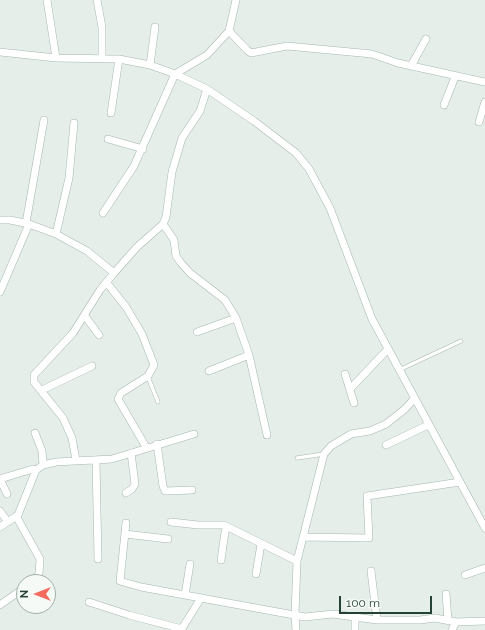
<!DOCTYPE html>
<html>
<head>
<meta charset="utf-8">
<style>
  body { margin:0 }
  #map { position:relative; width:485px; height:630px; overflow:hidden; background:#e5eee8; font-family:Raleway,sans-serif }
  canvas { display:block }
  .north { position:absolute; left:16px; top:574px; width:40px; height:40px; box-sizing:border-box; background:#f6faf7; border:1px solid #a2b0a9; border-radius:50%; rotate:270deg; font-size:11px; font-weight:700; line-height:16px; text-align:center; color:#234134 }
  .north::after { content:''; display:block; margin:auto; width:14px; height:18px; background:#f46a5d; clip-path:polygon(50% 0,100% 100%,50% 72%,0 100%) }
  .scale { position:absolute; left:339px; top:596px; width:93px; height:18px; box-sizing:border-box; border:2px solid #234134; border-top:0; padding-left:5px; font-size:12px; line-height:14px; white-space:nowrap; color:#234134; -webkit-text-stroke:3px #f6faf7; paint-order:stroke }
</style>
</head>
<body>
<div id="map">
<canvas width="485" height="630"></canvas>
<div class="north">N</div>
<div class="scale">100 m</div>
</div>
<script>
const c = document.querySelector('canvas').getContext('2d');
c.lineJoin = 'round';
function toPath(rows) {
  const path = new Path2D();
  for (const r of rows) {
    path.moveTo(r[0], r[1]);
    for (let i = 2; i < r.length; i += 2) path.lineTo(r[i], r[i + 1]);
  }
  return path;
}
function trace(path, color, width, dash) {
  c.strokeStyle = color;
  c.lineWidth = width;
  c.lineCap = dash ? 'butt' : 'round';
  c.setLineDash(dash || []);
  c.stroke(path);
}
const service = toPath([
  [399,370,461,341],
  [148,377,158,402],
  [297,458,324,454]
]);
const minor = toPath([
  [47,0,56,58],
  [97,0,102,27,102,58],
  [229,31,247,50,251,53,287,46,372,54,398,63,485,82],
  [0,52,56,58,119,59,150,65,175,74,207,89,254,121,296,153,309,169,330,208,372,319,485,528],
  [150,65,155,27],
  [411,66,426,39],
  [444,105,455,77],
  [111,113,119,59],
  [479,122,485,102],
  [108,139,143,149],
  [103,213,134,166,175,74,207,55,229,31,236,0],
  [0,220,10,220,29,224,56,234,87,251,114,273],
  [26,223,44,120],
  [163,224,174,240,176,256,181,263,190,273,225,300,236,318,249,355,267,435],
  [56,234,69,178,74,123],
  [107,283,126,307,142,334,154,365,148,376,121,393,118,399,146,447],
  [0,292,29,224],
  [85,316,99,335],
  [197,332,236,318],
  [209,371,249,355],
  [345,374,354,403],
  [350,389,388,349],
  [42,390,92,366],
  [35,433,42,451,43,465],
  [157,444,163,486,165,491,192,490],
  [386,445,428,425],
  [76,460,72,438,63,418,34,382,34,375,73,333,100,290,114,273,137,247,163,224,166,217,172,172,182,138,200,111,207,89],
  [96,461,98,559],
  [0,479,33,469,36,470],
  [0,479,7,494],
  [126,493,132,489,135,484,131,453],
  [0,511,8,522],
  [16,516,40,559,39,574,32,582],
  [171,522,198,525,224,525,297,561],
  [126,523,120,581,141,587,305,617,333,614,377,620,420,620,435,618,456,622,485,621],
  [0,527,18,515,36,470,43,465,56,462,112,459,194,434],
  [125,534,168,539],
  [304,537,369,538,367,496,460,482],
  [221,560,225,532,227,527],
  [371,571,377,620],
  [256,574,261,544],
  [465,575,485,568],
  [446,594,448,620],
  [185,595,190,564],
  [89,602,129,615,182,629],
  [0,605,24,588],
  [181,630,201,598],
  [296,630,295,615,297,561,324,454,331,446,351,434,370,431,386,424,405,409,414,399],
  [355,630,355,617],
  [452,630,456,622]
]);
trace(service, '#a7b7ae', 4.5);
trace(minor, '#a7b7ae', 8);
trace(service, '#fff', 3.5);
trace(minor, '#fff', 7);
</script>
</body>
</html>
